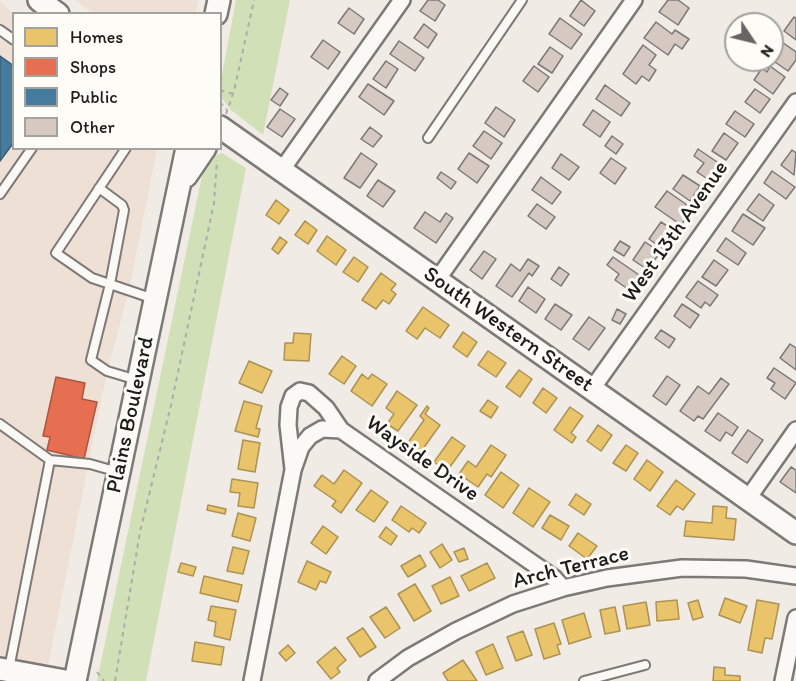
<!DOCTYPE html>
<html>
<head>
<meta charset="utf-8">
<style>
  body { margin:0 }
  #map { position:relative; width:796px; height:681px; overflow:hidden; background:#f1ebe6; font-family:Itim,sans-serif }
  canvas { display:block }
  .legend { position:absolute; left:12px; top:12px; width:210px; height:138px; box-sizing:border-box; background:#fdfcf7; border:2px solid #a3a29f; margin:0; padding:8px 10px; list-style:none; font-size:18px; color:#1c1c1c }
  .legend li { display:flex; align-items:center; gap:12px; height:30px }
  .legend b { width:30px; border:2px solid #a3a29f }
  .north { position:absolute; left:724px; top:12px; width:60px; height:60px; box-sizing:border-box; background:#fdfcf7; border:2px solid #a3a29f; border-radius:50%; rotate:125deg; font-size:16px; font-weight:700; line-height:24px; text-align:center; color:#1c1c1c }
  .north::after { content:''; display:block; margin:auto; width:21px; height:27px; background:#676463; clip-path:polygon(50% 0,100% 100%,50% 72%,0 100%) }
</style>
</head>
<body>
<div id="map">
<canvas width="796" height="681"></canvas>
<ul class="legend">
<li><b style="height:16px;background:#e9c46a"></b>Homes</li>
<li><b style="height:16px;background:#e76f51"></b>Shops</li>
<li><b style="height:16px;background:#457b9d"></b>Public</li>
<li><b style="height:16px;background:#d6c9c2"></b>Other</li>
</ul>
<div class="north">N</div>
</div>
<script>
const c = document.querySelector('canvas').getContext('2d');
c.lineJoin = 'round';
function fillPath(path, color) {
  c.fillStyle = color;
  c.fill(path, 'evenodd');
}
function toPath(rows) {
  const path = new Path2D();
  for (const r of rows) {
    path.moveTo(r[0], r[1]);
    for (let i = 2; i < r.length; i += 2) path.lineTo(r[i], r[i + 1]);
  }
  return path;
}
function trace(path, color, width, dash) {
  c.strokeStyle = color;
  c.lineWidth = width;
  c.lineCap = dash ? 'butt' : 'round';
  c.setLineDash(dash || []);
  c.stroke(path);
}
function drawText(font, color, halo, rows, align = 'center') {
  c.font = font + ' Itim,sans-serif';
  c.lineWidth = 6;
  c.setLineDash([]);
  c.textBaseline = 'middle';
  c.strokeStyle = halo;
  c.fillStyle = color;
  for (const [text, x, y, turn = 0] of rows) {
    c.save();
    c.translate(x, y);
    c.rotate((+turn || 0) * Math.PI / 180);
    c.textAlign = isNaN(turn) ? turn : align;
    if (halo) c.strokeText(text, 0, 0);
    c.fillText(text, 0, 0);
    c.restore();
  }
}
fillPath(toPath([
  [75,0,199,0,196,13,94,14],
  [0,1,14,14,14,148,157,149,129,290,107,372,45,681,0,681]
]), '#efe0d5');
fillPath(toPath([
  [236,0,290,0,263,135,231,110,221,97,221,80],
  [222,153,246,168,146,681,97,681,203,171,211,157]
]), '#d1e0b7');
const homes = toPath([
  [276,200,289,210,279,224,266,215,276,200],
  [305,221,317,230,308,244,295,235,305,221],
  [327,236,346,250,336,265,317,251,327,236],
  [280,237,287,242,278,254,272,249,280,237],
  [354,257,368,267,358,282,343,272,354,257],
  [381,273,396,284,391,290,396,294,389,304,383,300,376,309,362,300,381,273],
  [423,307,449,325,440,338,425,328,417,339,406,331,423,307],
  [463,332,477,342,467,357,453,347,463,332],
  [294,333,311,334,309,361,284,360,285,343,293,343,294,333],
  [488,351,506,363,496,377,478,365,488,351],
  [342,356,356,366,344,384,329,374,342,356],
  [249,361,272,371,262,393,239,383,249,361],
  [519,370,532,379,520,397,506,387,519,370],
  [362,374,368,379,372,374,387,384,372,406,351,391,362,374],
  [543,388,557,398,546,413,533,403,543,388],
  [397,391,417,405,398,431,387,424,394,414,386,408,397,391],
  [488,400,498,407,491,418,480,411,488,400],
  [244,401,262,406,256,428,260,429,258,437,235,431,244,401],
  [427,406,429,408,425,414,440,425,420,453,407,444,424,420,420,416,427,406],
  [570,407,583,416,571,433,576,437,572,443,554,430,570,407],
  [598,425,612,435,601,451,587,441,598,425],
  [452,437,465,446,447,471,434,462,452,437],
  [243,440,260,443,255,472,238,469,243,440],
  [491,445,506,455,491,477,487,474,478,487,459,474,468,461,476,467,491,445],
  [626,445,638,453,626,471,613,463,626,445],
  [647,460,663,472,650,491,634,479,647,460],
  [344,470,362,483,341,513,332,506,336,501,314,486,322,475,334,484,344,470],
  [501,472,519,485,503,508,485,495,501,472],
  [232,479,258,483,254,508,238,506,240,493,230,492,232,479],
  [676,480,695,494,683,510,677,506,670,515,657,506,676,480],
  [529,488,550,502,533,527,513,513,529,488],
  [371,490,388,502,374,522,356,510,371,490],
  [576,494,591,504,584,515,569,505,576,494],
  [208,505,226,509,225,514,207,510,208,505],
  [401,506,426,523,419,533,412,528,409,532,392,520,401,506],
  [713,506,727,507,726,518,736,519,734,540,684,536,686,521,712,523,713,506],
  [238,513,256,518,250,541,232,536,238,513],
  [550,515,569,526,561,540,542,528,550,515],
  [323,526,338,537,326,554,311,543,323,526],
  [386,527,397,536,391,545,379,537,386,527],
  [578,533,597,546,587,559,569,546,578,533],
  [442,544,452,560,440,568,430,552,442,544],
  [233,547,249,551,243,574,227,571,233,547],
  [464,548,468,559,459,562,454,552,464,548],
  [420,555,426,566,408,577,401,566,420,555],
  [307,561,331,572,326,583,320,581,316,590,298,582,307,561],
  [181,563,196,567,193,576,178,572,181,563],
  [487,563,495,578,469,591,461,576,487,563],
  [204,576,242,585,238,602,200,593,204,576],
  [450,577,459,596,441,604,432,586,450,577],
  [415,584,431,611,414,621,398,594,415,584],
  [725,598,747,606,740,623,719,615,725,598],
  [677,600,679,619,657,621,656,602,677,600],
  [698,600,703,617,693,620,688,603,698,600],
  [757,600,779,604,772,639,765,638,762,653,748,650,757,600],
  [646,602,650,625,627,629,623,606,646,602],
  [211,606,236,610,230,640,214,636,216,622,208,620,211,606],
  [386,607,400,628,385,638,370,617,386,607],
  [615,607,620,631,605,634,600,610,615,607],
  [584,613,591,637,569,644,562,620,584,613],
  [554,623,561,644,557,645,560,654,544,659,535,629,554,623],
  [363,628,376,647,360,657,347,638,363,628],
  [523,631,532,655,516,661,507,637,523,631],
  [195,642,224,647,221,665,192,661,195,642],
  [493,644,503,668,486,675,476,652,493,644],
  [288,645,295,653,286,661,279,653,288,645],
  [335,647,346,660,337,668,340,672,331,679,317,662,335,647],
  [463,660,477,681,448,681,443,673,463,660],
  [714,667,725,668,725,675,740,676,740,681,713,681,714,667]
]);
fillPath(homes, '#e9c46a');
trace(homes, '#ac9253', 1.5);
const shops = toPath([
  [56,377,85,383,82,399,97,402,84,459,47,450,50,437,43,436,56,377]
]);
fillPath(shops, '#e76f51');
trace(shops, '#aa5641', 1.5);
const public = toPath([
  [0,56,14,66,14,142,0,161,0,56]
]);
fillPath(public, '#457b9d');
trace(public, '#395e76', 1.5);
const building = toPath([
  [428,0,438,0,445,5,435,21,420,11,428,0],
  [581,0,595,11,584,26,570,16,581,0],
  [668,0,678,0,689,8,678,25,659,12,668,0],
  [349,8,364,19,354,34,338,23,349,8],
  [794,17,796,18,796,40,784,31,794,17],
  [560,18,582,34,571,49,549,34,560,18],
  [656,22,672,34,675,30,689,39,682,49,675,44,668,55,644,38,656,22],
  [424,24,437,34,428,48,414,38,424,24],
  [323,40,340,52,328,69,311,57,323,40],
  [779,40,796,52,796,60,788,71,772,60,772,50,779,40],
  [399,41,424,58,415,71,390,54,399,41],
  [643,45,656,55,649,65,656,70,649,81,642,76,636,84,623,74,643,45],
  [550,47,563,56,552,73,538,64,550,47],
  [386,61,398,69,386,88,373,79,386,61],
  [534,66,549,77,538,92,523,81,534,66],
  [770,66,785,77,773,94,754,80,762,68,767,72,770,66],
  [368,84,394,101,384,115,359,97,368,84],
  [605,85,630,103,621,116,596,99,605,85],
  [280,88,288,94,280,106,271,100,280,88],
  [755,89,770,99,760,113,745,102,755,89],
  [496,107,515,120,504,137,485,123,496,107],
  [280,109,295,119,282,137,267,127,280,109],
  [593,110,610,122,600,137,583,125,593,110],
  [735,111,754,124,745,137,726,124,735,111],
  [370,127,382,136,373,147,361,139,370,127],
  [484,131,502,143,491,159,473,146,484,131],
  [724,133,738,143,726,160,712,151,724,133],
  [612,136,623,144,616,154,605,146,612,136],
  [698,149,723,166,712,182,697,172,704,163,694,156,698,149],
  [792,150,796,153,794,175,781,165,792,150],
  [361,153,377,164,360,188,344,178,361,153],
  [469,153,489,166,477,183,458,169,469,153],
  [561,154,579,167,569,180,552,168,561,154],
  [611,158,626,168,615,184,600,173,611,158],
  [772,171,795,187,786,199,764,183,772,171],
  [441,172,456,182,451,189,437,178,441,172],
  [683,175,700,186,690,201,673,189,683,175],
  [541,177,561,192,552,204,532,190,541,177],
  [378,180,395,191,383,207,367,196,378,180],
  [667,191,693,209,681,225,655,207,667,191],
  [759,194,774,205,763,221,747,210,759,194],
  [537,204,555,217,546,229,528,216,537,204],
  [425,212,440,222,446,213,453,218,436,243,414,228,425,212],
  [743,214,765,228,753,245,732,231,743,214],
  [661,222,675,231,663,249,649,239,661,222],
  [726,238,746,253,738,265,717,251,726,238],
  [620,241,630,247,624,256,614,250,620,241],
  [645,242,660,252,648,270,633,260,645,242],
  [484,251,496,259,482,279,470,270,484,251],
  [613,257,642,277,632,292,615,280,619,274,607,265,613,257],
  [528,259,539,266,532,276,529,273,512,297,496,286,511,264,520,271,528,259],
  [714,260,728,270,716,286,702,277,714,260],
  [559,267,569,274,561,286,551,279,559,267],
  [698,281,718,295,710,306,705,302,701,308,686,297,698,281],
  [528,287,545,299,536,313,519,301,528,287],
  [555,304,572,315,561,330,545,319,555,304],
  [682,304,699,315,690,328,674,316,682,304],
  [617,309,626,314,620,324,612,320,617,309],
  [589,317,605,328,589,350,573,339,589,317],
  [661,330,675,339,669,348,655,338,661,330],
  [790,344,796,348,796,370,780,358,790,344],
  [774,368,796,383,785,399,771,389,775,383,767,378,774,368],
  [667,376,680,385,666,405,653,396,667,376],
  [721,378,729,384,703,419,698,416,694,421,680,411,698,386,709,394,721,378],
  [718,413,738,427,732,436,726,432,720,441,705,431,718,413],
  [748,430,763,440,747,463,732,453,748,430],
  [791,467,796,470,796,493,780,482,791,467]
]);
fillPath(building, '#d6c9c2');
trace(building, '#7c7977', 1.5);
const lane = toPath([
  [0,30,14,40],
  [428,138,522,0],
  [126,148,56,253,92,278,154,299],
  [99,188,122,205,124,210,110,284,91,360,107,371,137,380],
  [0,194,32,148],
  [0,424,50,460,90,464,118,472],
  [9,669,50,460],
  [584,681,645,665]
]);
const street = toPath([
  [281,171,402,0],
  [437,280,634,0],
  [592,389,796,102],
  [293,469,288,425,289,407,293,396,300,391,309,393,326,408,341,430],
  [749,497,796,430],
  [252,681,293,470,301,447,310,436,322,429,341,430,554,578,563,588],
  [377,681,408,658,456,631,513,604,563,588,607,578,682,568,746,569,796,576],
  [783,681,796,618]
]);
const secondary = toPath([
  [39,0,58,14],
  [216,14,219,0],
  [220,127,796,533],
  [186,176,205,148],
  [0,669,65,681],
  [75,681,187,148]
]);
trace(lane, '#7c7977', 12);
trace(street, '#7c7977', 20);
trace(secondary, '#7c7977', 26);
trace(toPath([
  [220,90,233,94],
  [220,102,227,110],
  [226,114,234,91,254,0],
  [97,672,104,681],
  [115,681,140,532,171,405,214,203,217,160]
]), '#aeacaa', 2, [4.5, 4.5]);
trace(lane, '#faf9f6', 8);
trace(street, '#faf9f6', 15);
trace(secondary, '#faf9f6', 21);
drawText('22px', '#1c1c1c', '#fdfcf7', [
  ["West 13th Avenue",676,232,-55],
  ["South Western Street",508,330,35],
  ["Plains Boulevard",131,415,-78],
  ["Wayside Drive",422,459,35],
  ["Arch Terrace",571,568,-14]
]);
</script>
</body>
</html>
